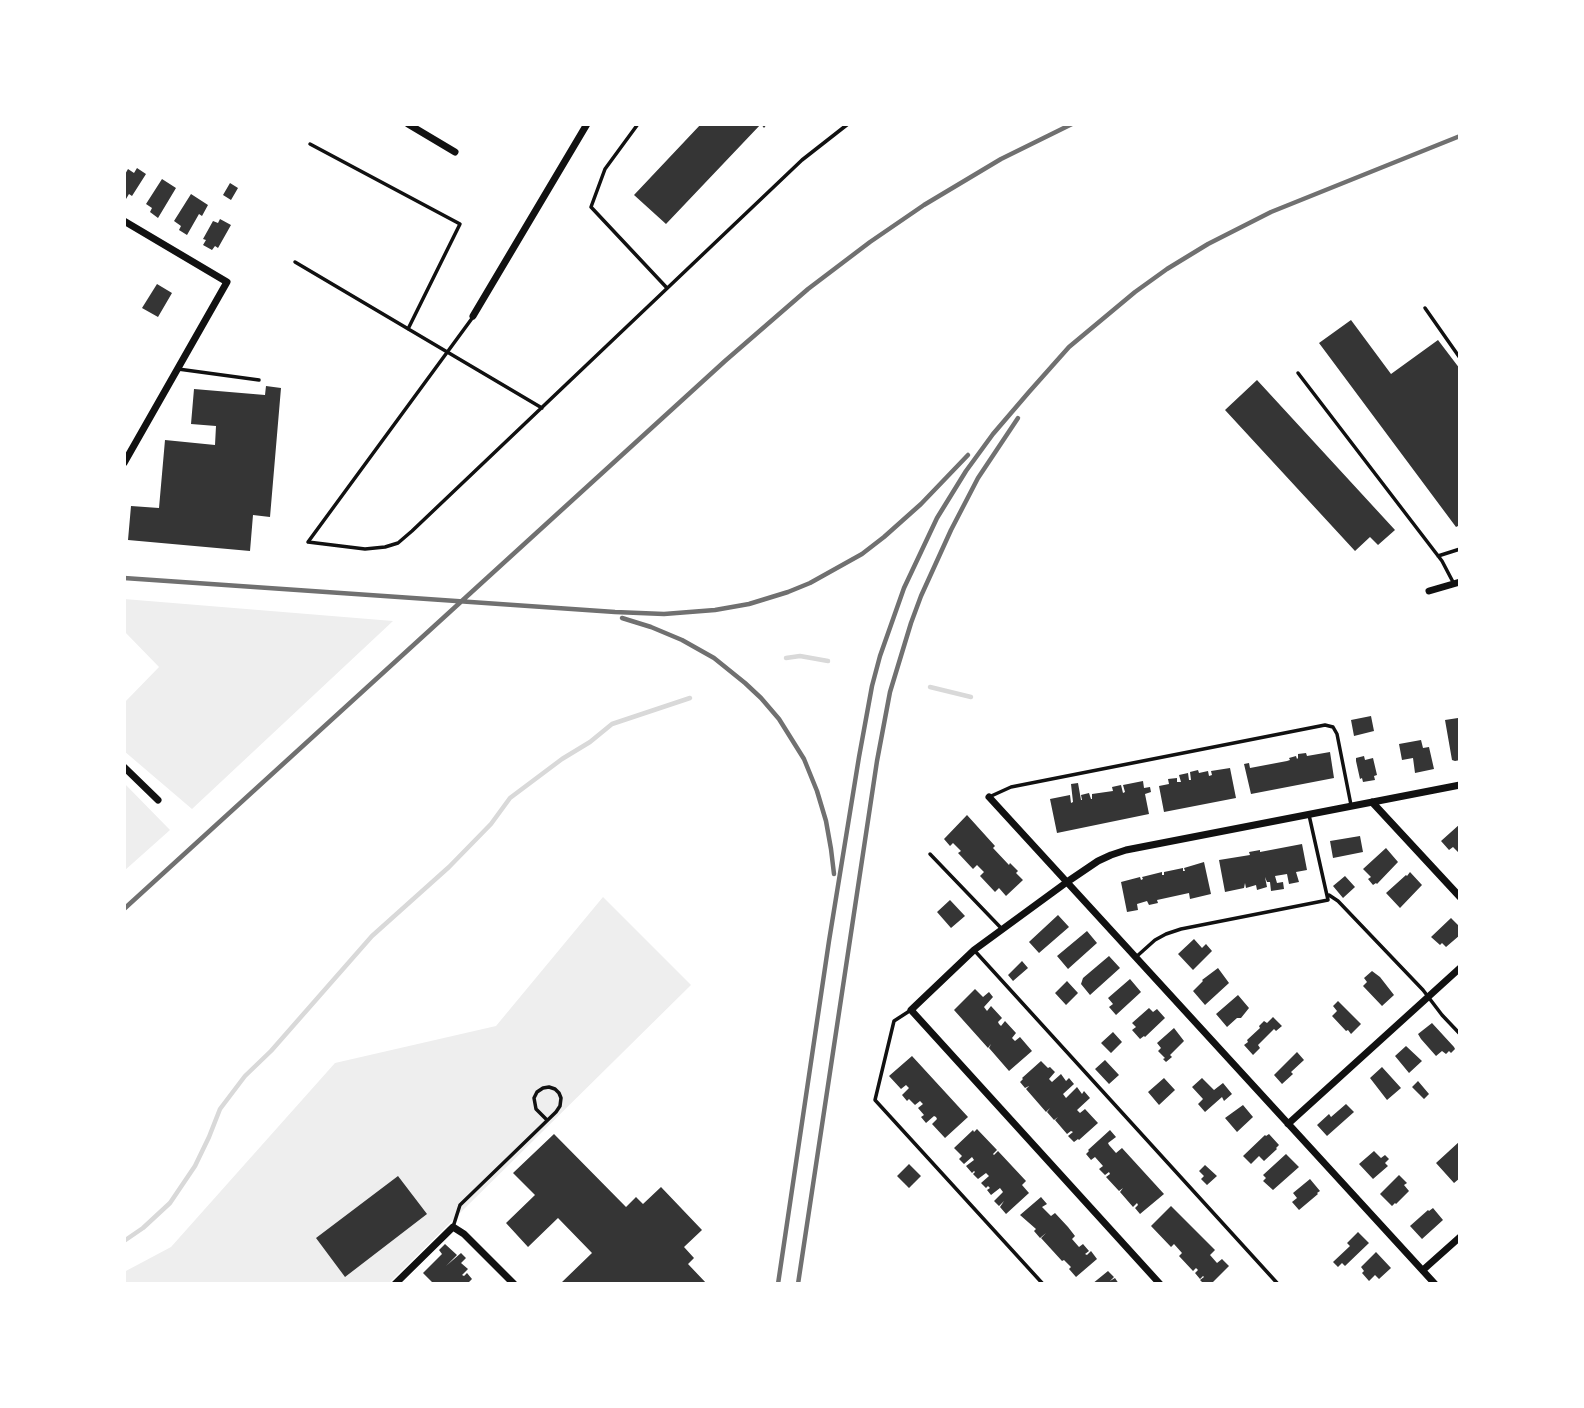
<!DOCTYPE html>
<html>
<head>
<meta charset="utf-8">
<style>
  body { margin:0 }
  #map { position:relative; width:1584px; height:1408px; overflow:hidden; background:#fff; font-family:Signika,sans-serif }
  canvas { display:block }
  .frame { position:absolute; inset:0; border:126px solid #fff; pointer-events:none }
</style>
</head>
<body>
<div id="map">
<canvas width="1584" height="1408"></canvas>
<div class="frame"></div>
</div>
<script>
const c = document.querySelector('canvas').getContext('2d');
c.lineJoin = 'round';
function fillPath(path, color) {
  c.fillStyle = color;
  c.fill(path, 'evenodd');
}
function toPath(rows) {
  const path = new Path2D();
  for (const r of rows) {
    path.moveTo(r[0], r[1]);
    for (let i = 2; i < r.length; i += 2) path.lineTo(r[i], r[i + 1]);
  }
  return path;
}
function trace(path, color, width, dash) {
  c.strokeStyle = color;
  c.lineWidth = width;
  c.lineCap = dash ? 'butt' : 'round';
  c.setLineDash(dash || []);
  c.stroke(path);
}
fillPath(toPath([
  [124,599,393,621,192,809,124,751,124,703,159,667,124,631],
  [124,783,170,830,124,871],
  [603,897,691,985,388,1284,124,1284,124,1272,171,1247,335,1063,496,1026]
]), '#eee');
trace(toPath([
  [786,658,800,656,828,661],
  [930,687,971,697],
  [124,1241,143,1228,170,1203,195,1166,209,1137,220,1109,245,1076,271,1051,372,936,449,867,491,824,510,798,562,759,590,742,612,724,690,698]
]), '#d9d9d9', 4.5);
fillPath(toPath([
  [701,124,767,124,764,128,761,124,666,224,634,195],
  [137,168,146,174,132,196,129,194,126,199,124,197,124,176,128,169,134,173],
  [162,179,176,188,158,218,150,212,152,208,146,204],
  [230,183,238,188,231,200,223,195],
  [191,194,208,205,202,216,199,214,187,235,179,230,181,226,174,221],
  [220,219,231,225,218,248,215,246,212,250,203,245,206,240,203,239,213,221,218,223],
  [157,284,172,293,158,317,142,308],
  [1351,320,1391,374,1438,340,1460,369,1460,525,1456,527,1319,343],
  [1257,380,1395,530,1378,545,1370,537,1355,551,1225,410],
  [266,386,281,388,270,517,253,515,250,551,128,540,131,506,159,508,165,440,215,445,216,426,191,424,194,389,265,395],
  [1371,716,1374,731,1354,736,1351,720],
  [1458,718,1460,760,1455,761,1452,760,1445,720],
  [1421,740,1423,748,1429,747,1434,769,1415,773,1413,758,1402,760,1399,744],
  [1330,752,1334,778,1251,794,1244,764,1249,763,1250,768,1287,761,1290,760,1289,758,1296,756,1297,759,1298,758,1298,754,1306,753,1307,756],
  [1364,756,1365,760,1373,758,1377,775,1374,776,1375,780,1363,782,1362,778,1360,779,1356,761,1356,758],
  [1230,768,1236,798,1164,812,1159,786,1169,784,1168,779,1177,778,1177,782,1181,782,1179,775,1188,773,1189,780,1191,780,1190,772,1198,770,1199,773,1208,771,1209,776,1212,775,1211,771],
  [1143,781,1144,788,1150,787,1151,792,1145,794,1149,814,1057,833,1050,799,1070,795,1071,803,1073,802,1071,784,1078,783,1081,800,1082,800,1081,795,1089,793,1091,799,1092,799,1092,794,1113,791,1112,787,1121,785,1123,793,1125,792,1123,785],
  [967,815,995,846,993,848,1009,865,1010,863,1018,871,1016,873,1023,880,1006,896,999,888,995,892,980,876,984,872,977,865,973,869,958,853,961,851,953,843,950,846,944,839],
  [1460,824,1460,854,1453,847,1449,850,1441,841],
  [1360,836,1363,852,1333,858,1330,841],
  [1302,844,1307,870,1296,872,1299,882,1289,884,1287,874,1275,876,1277,883,1283,882,1284,889,1271,891,1270,882,1267,882,1265,877,1267,887,1257,890,1256,885,1246,888,1245,883,1244,888,1225,892,1219,860,1250,855,1249,852,1260,850,1260,852],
  [1386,848,1398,862,1377,884,1376,883,1373,885,1368,879,1371,877,1363,869],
  [1204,862,1211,894,1190,899,1189,893,1157,900,1158,903,1149,905,1147,901,1137,904,1138,910,1127,912,1121,882,1140,877,1141,880,1143,879,1142,877,1162,872,1162,875,1164,875,1164,872,1183,868,1183,871,1185,871,1184,868],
  [1410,872,1422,885,1400,908,1386,893,1406,875,1407,876],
  [1345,876,1355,887,1343,898,1333,886],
  [950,900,965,916,951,928,937,912],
  [1058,915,1069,927,1039,953,1029,942,1030,941],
  [1451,918,1460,927,1460,935,1446,947,1442,943,1440,945,1431,937],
  [1087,931,1097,943,1068,969,1057,956],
  [1194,939,1202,948,1206,944,1212,951,1193,970,1178,954],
  [1109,956,1120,968,1090,995,1081,984,1083,978],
  [1022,961,1028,968,1013,981,1008,975],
  [1218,968,1229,983,1205,1005,1193,991,1203,981,1202,980],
  [1372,971,1380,977,1394,995,1382,1006,1363,986,1367,982,1364,978],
  [1130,979,1141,992,1116,1015,1109,1007,1113,1004,1108,998],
  [1067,981,1078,993,1066,1005,1055,993],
  [975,989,983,997,989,992,993,997,984,1007,987,1011,991,1006,1002,1018,998,1022,999,1024,1001,1026,1005,1021,1016,1033,1012,1038,1015,1041,1020,1037,1032,1051,1009,1071,989,1048,991,1044,988,1048,954,1010],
  [1238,995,1249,1008,1241,1018,1237,1018,1227,1027,1216,1014],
  [1338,1001,1361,1024,1351,1034,1348,1030,1346,1031,1332,1016,1337,1011,1333,1006],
  [1149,1008,1153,1012,1157,1009,1165,1018,1145,1037,1144,1036,1140,1039,1132,1030,1136,1027,1132,1023],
  [1273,1017,1282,1026,1276,1031,1274,1029,1258,1045,1260,1048,1253,1055,1244,1045,1248,1042,1247,1040,1260,1028,1259,1026,1264,1021,1267,1023],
  [1432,1023,1454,1047,1455,1049,1451,1053,1449,1051,1446,1054,1442,1051,1436,1056,1421,1039,1418,1034],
  [1174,1028,1184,1041,1170,1055,1172,1057,1166,1062,1163,1059,1165,1058,1158,1051,1161,1048,1157,1043],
  [1113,1032,1122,1042,1111,1053,1101,1043],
  [1406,1046,1422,1061,1409,1073,1395,1056],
  [1297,1052,1304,1060,1291,1072,1293,1074,1282,1084,1274,1075],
  [912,1056,968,1117,945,1138,932,1124,937,1119,936,1117,934,1116,926,1123,921,1117,924,1115,918,1108,923,1104,920,1101,915,1105,909,1099,907,1101,902,1095,909,1088,906,1085,901,1089,889,1076],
  [1105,1060,1119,1075,1109,1084,1095,1069],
  [1041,1061,1048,1068,1050,1067,1055,1072,1049,1079,1052,1082,1061,1074,1066,1081,1069,1078,1074,1084,1063,1094,1066,1098,1077,1087,1082,1094,1084,1091,1090,1098,1077,1110,1080,1113,1085,1109,1098,1123,1079,1140,1078,1139,1074,1142,1068,1136,1073,1132,1071,1131,1067,1134,1055,1120,1058,1117,1054,1120,1047,1112,1050,1108,1046,1112,1026,1089,1029,1086,1025,1088,1020,1082,1023,1079,1022,1078],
  [1382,1067,1401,1088,1387,1100,1370,1078],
  [1164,1078,1175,1090,1159,1105,1148,1092],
  [1202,1078,1214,1090,1223,1083,1232,1094,1224,1101,1222,1097,1205,1112,1198,1104,1203,1099,1192,1087],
  [1418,1081,1429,1094,1424,1099,1412,1087],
  [1346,1104,1354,1112,1327,1136,1317,1125,1329,1114,1331,1117],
  [1243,1105,1253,1117,1237,1132,1225,1118],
  [977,1129,997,1150,993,1154,994,1155,998,1151,1026,1181,1022,1185,1029,1193,1006,1214,1000,1207,1004,1201,999,1206,994,1201,1003,1192,1000,1188,991,1195,987,1190,990,1188,988,1186,986,1188,981,1183,989,1176,986,1173,978,1179,973,1174,975,1172,974,1171,972,1173,966,1166,974,1160,972,1157,964,1164,959,1159,962,1156,954,1148,973,1130,974,1132],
  [1110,1130,1116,1137,1108,1143,1109,1145,1116,1153,1122,1148,1164,1194,1140,1214,1135,1208,1138,1205,1137,1203,1133,1207,1120,1192,1123,1188,1119,1191,1106,1177,1110,1174,1109,1172,1105,1175,1099,1169,1103,1166,1095,1157,1091,1160,1086,1154,1089,1151,1088,1150],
  [554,1134,626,1207,636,1197,643,1204,661,1187,702,1230,684,1247,694,1258,688,1264,707,1284,564,1284,562,1282,592,1253,558,1218,528,1247,506,1223,535,1195,513,1173],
  [1269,1134,1279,1145,1276,1148,1277,1149,1264,1161,1259,1156,1251,1164,1243,1156,1265,1135,1266,1136],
  [1460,1141,1460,1178,1454,1183,1436,1163],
  [1374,1151,1381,1158,1385,1155,1389,1159,1385,1163,1388,1166,1373,1179,1359,1164],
  [1286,1154,1299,1167,1273,1190,1263,1181,1266,1178,1263,1175],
  [909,1164,921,1176,909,1188,897,1176],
  [1205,1165,1217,1176,1207,1185,1201,1179,1204,1176,1199,1171],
  [1399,1175,1407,1183,1404,1185,1409,1191,1396,1204,1395,1203,1392,1206,1380,1194],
  [398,1176,427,1214,345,1277,316,1238],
  [1310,1179,1320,1191,1317,1193,1318,1194,1299,1210,1292,1202,1297,1198,1293,1193],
  [1041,1197,1047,1204,1042,1207,1051,1216,1055,1213,1068,1227,1075,1236,1072,1239,1079,1247,1083,1244,1089,1251,1085,1254,1087,1255,1091,1251,1097,1259,1076,1277,1069,1269,1071,1267,1064,1260,1062,1261,1041,1238,1046,1233,1040,1238,1034,1231,1036,1229,1020,1215],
  [1171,1206,1215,1250,1210,1255,1217,1263,1222,1259,1229,1266,1211,1284,1204,1284,1200,1280,1204,1277,1203,1276,1200,1279,1195,1273,1198,1270,1196,1268,1193,1271,1179,1256,1182,1253,1174,1244,1171,1247,1151,1226],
  [1433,1208,1443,1220,1422,1239,1410,1226,1428,1210,1429,1211],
  [1358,1232,1369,1243,1345,1266,1342,1263,1338,1267,1333,1262,1350,1246,1347,1243],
  [445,1244,457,1255,446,1266,461,1253,466,1258,461,1263,468,1269,462,1275,464,1276,467,1273,472,1279,469,1282,471,1284,434,1284,423,1273,442,1254,439,1250],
  [1376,1252,1391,1268,1379,1279,1375,1275,1369,1281,1362,1273,1364,1271,1361,1267],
  [1108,1271,1114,1277,1110,1281,1115,1278,1119,1284,1092,1284]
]), '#353535');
trace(toPath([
  [638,124,605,169,591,207,667,288],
  [310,144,460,224,408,329],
  [295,262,542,408],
  [1425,308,1460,358],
  [473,317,308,542,365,549,385,547,398,543,412,531,802,160,848,124],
  [178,369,259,380],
  [1298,373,1442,561,1453,582],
  [1438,556,1460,549],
  [989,797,1011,787,1325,725,1333,727,1337,734,1351,805],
  [930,854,1002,929],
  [1329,895,1338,901,1423,990,1442,1015,1460,1034],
  [974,950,1278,1284],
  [1136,957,1155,940,1166,934,1181,929,1328,900,1309,815],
  [911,1010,894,1021,875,1100,1043,1284],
  [453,1227,460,1205,556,1112,560,1106,561,1098,559,1093,555,1089,549,1087,543,1088,537,1092,534,1098,536,1109,547,1120]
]), '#111', 3.5);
trace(toPath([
  [408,124,455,152],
  [124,221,227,282,124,463],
  [473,316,587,124],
  [1429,591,1460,582],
  [124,767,158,800],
  [989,797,1435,1284],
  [1372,802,1460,897],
  [1288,1124,1460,968],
  [1423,1270,1460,1237],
  [395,1284,453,1227,464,1234,514,1284],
  [1160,1284,911,1010,974,950,1067,882,1098,861,1111,855,1126,850,1460,785]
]), '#111', 7);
trace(toPath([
  [124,578,615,612,664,614,715,610,749,604,788,592,810,583,862,554,884,537,921,504,968,455],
  [622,618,651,627,682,640,714,658,745,683,761,698,779,719,804,759,817,791,826,821,831,849,834,874],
  [124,909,725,361,808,289,870,242,924,205,1001,159,1072,124],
  [778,1284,829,941,859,757,872,686,880,656,904,588,937,518,966,471,993,434,1029,392,1069,347,1135,292,1167,269,1208,244,1271,212,1460,136],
  [798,1284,877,761,890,692,911,623,921,596,951,530,978,478,1018,418]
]), '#707070', 4.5);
</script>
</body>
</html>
